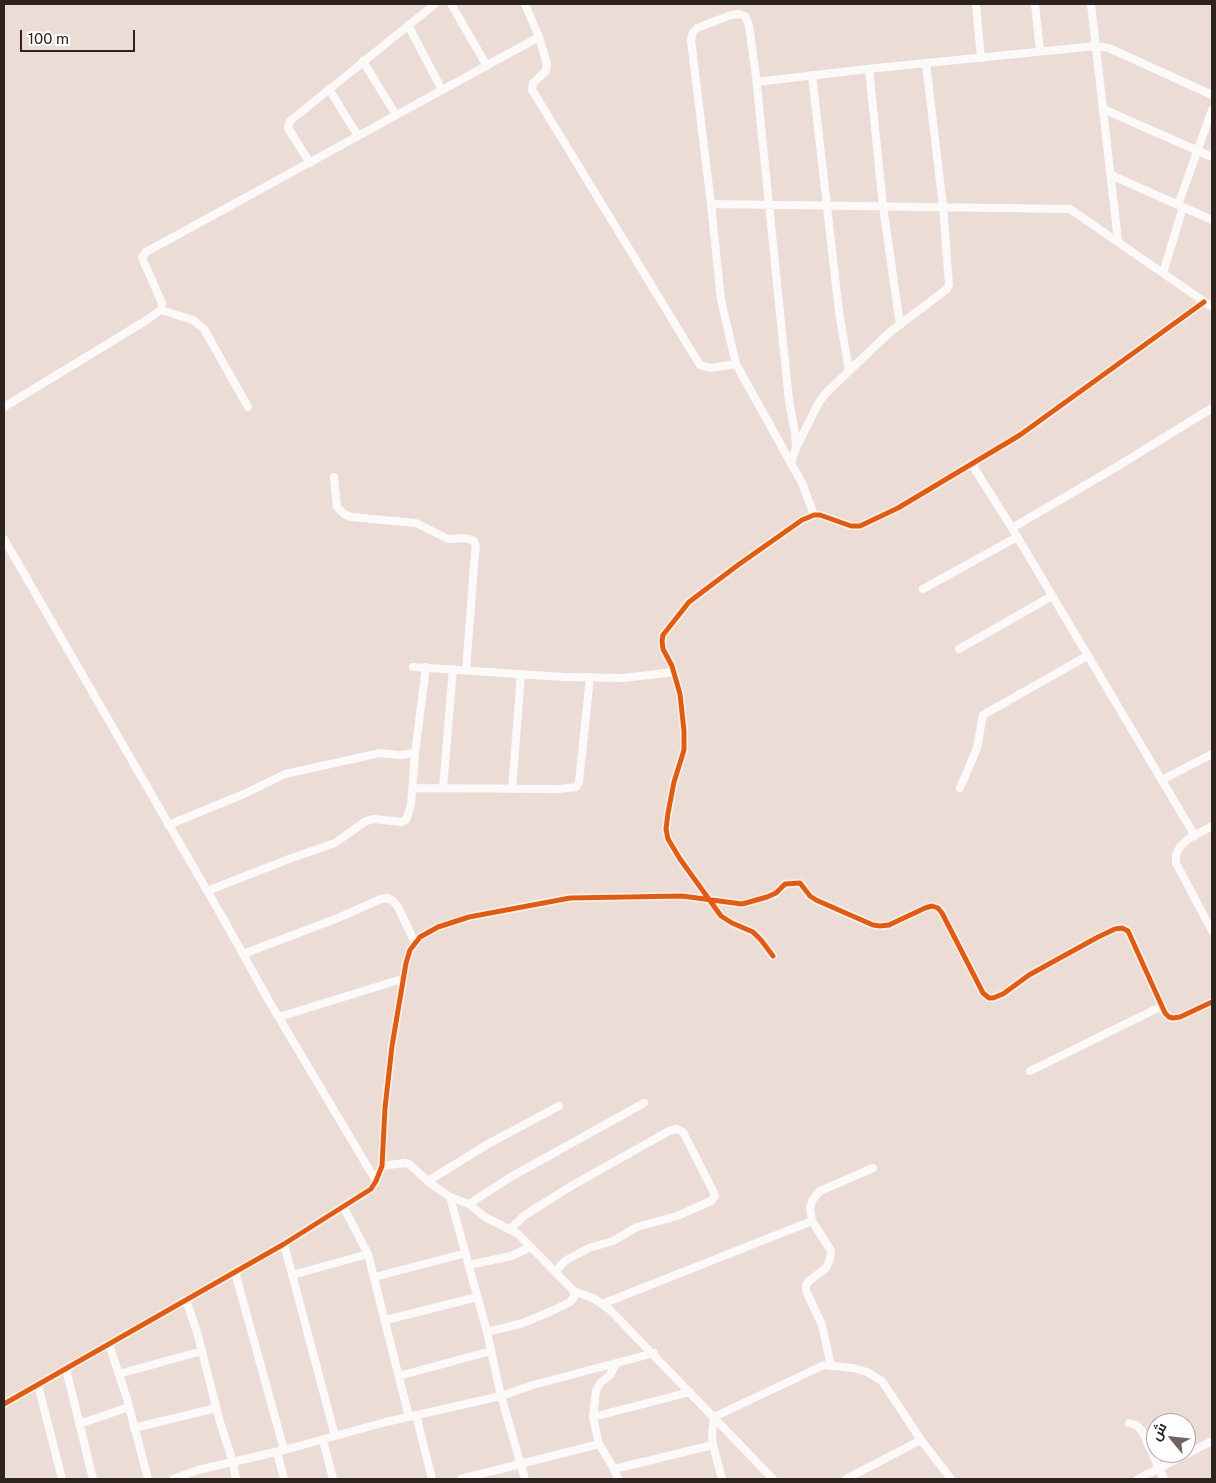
<!DOCTYPE html>
<html>
<head>
<meta charset="utf-8">
<style>
  body { margin:0 }
  #map { position:relative; width:1216px; height:1483px; overflow:hidden; background:#ebddd5; font-family:"Public Sans",Cairo,sans-serif }
  canvas { display:block }
  .frame { position:absolute; inset:0; border:5px solid #2d231e; pointer-events:none }
  .north { position:absolute; left:1146px; top:1413px; width:50px; height:50px; box-sizing:border-box; background:#fff; border:1px solid #aba7a5; border-radius:50%; rotate:298deg; font-size:14px; font-weight:700; line-height:20px; text-align:center; color:#2d231e }
  .north::after { content:''; display:block; margin:auto; width:18px; height:22px; background:#70645e; clip-path:polygon(50% 0,100% 100%,50% 72%,0 100%) }
  .scale { position:absolute; left:20px; top:30px; width:115px; height:22px; box-sizing:border-box; border:2px solid #2d231e; border-top:0; padding-left:6px; font-size:15px; line-height:18px; white-space:nowrap; color:#2d231e; -webkit-text-stroke:4px #fff; paint-order:stroke }
</style>
</head>
<body>
<div id="map">
<canvas width="1216" height="1483"></canvas>
<div class="frame"></div>
<div class="north">ش</div>
<div class="scale">100 m</div>
</div>
<script>
const c = document.querySelector('canvas').getContext('2d');
c.lineJoin = 'round';
function toPath(rows) {
  const path = new Path2D();
  for (const r of rows) {
    path.moveTo(r[0], r[1]);
    for (let i = 2; i < r.length; i += 2) path.lineTo(r[i], r[i + 1]);
  }
  return path;
}
function trace(path, color, width, dash) {
  c.strokeStyle = color;
  c.lineWidth = width;
  c.lineCap = dash ? 'butt' : 'round';
  c.setLineDash(dash || []);
  c.stroke(path);
}
trace(toPath([
  [451,4,487,66],
  [525,4,539,37,547,64,546,71,533,83,532,90,534,93,700,365,710,368,736,364],
  [976,4,981,58],
  [1035,4,1040,51],
  [1091,4,1118,241],
  [408,25,442,90],
  [363,61,396,115],
  [869,69,883,206,900,325],
  [812,75,839,312,849,371],
  [757,82,867,69,1096,46,1109,48,1212,95],
  [329,89,358,136],
  [1103,109,1212,157],
  [310,163,288,128,290,121,435,4],
  [1111,175,1212,220],
  [711,204,1070,209,1212,307],
  [1178,205,1212,110],
  [1163,273,1183,207],
  [161,310,193,320,204,329,248,407],
  [4,407,142,323,161,310,162,303,143,260,142,257,146,252,539,37],
  [796,448,819,402,827,392,890,332,947,289,949,285,943,207,926,63],
  [791,463,796,448,795,433,789,401,756,77,749,25,745,16,739,14,731,15,697,28,693,32,691,40,711,204,721,300,736,364,802,483,814,515],
  [971,463,1012,528,1195,836],
  [334,477,337,507,344,514,351,517,416,523,448,539,466,538,474,541,476,546,475,553,466,670],
  [1012,528,1118,466,1212,408],
  [4,539,224,920,269,1001,376,1181],
  [923,589,1017,537],
  [959,649,1052,596],
  [413,667,564,677,624,678,673,672],
  [1162,780,1212,754],
  [413,788,559,789,576,787,579,782,590,677],
  [443,788,453,669],
  [960,788,977,748,983,715,1087,656],
  [512,789,521,674],
  [168,825,244,794,285,774,380,753,400,755,415,753],
  [1212,826,1188,839,1180,847,1176,854,1176,863,1212,931],
  [207,891,289,859,335,843,366,821,374,819,401,822,406,820,411,805,415,753,426,667],
  [243,954,338,918,381,899,388,898,393,901,398,907,415,943],
  [773,956,761,940,753,932,732,923,721,916,680,859,668,839,666,829,668,813,674,782,684,750,684,731,680,694,672,666,663,649,662,641,663,635,689,602,738,565,802,520,814,515,820,515,851,526,860,526,898,508,1020,435,1204,302],
  [279,1017,402,979],
  [1030,1071,1162,1006],
  [382,1166,404,1163,409,1164,430,1183,450,1197,469,1204,485,1217,518,1234,574,1291,595,1299,610,1310,773,1479],
  [428,1181,488,1144,559,1106],
  [450,1197,487,1332,501,1396,525,1479],
  [469,1204,509,1178,644,1103],
  [344,1208,368,1254,409,1417],
  [510,1229,525,1215,573,1185,669,1131,677,1129,683,1132,713,1191,715,1196,711,1201,677,1216,637,1227,613,1241,589,1248,574,1256,565,1261,556,1271],
  [284,1244,335,1436],
  [469,1265,511,1256,531,1247],
  [235,1272,284,1450],
  [292,1275,368,1254],
  [375,1277,466,1253],
  [186,1300,197,1332,220,1422,233,1462,236,1479],
  [602,1304,812,1221],
  [386,1320,477,1297],
  [487,1332,523,1323,552,1311,570,1302,574,1297,574,1291],
  [109,1344,127,1399,148,1479],
  [616,1364,610,1375,600,1383,596,1391,593,1417,599,1444,614,1469,618,1479],
  [831,1366,822,1325,806,1291,806,1285,809,1281,826,1268,830,1259,831,1251,812,1221,810,1208,813,1199,820,1191,873,1168],
  [66,1369,93,1479],
  [119,1374,202,1351],
  [399,1376,491,1351],
  [38,1385,62,1479],
  [4,1404,284,1244,371,1189,376,1181,382,1166,385,1108,392,1046,406,963,410,950,420,937,438,927,469,917,570,898,682,896,742,904,767,897,776,893,785,884,800,883,810,896,816,900,873,925,880,926,889,925,925,908,932,906,938,908,942,913,983,993,989,998,993,998,1003,994,1029,975,1098,937,1115,929,1122,928,1128,931,1165,1013,1169,1017,1173,1018,1180,1017,1212,1002],
  [416,1415,432,1479],
  [593,1417,690,1392],
  [1129,1423,1136,1425,1142,1431,1164,1479],
  [79,1424,129,1407],
  [134,1428,216,1408],
  [323,1440,333,1479],
  [277,1452,284,1479],
  [614,1469,713,1445],
  [173,1479,198,1470,284,1450,386,1422,501,1396,533,1385,654,1353],
  [461,1479,599,1444],
  [722,1479,713,1445,712,1433,714,1417,824,1365,853,1368,867,1372,882,1381,921,1440,951,1479],
  [846,1479,921,1440],
  [1138,1479,1210,1442]
]), '#fcfaf9', 8);
trace(toPath([
  [773,956,761,940,753,932,732,923,721,916,680,859,668,839,666,829,668,813,674,782,684,750,684,731,680,694,672,666,663,649,662,641,663,635,689,602,738,565,802,520,814,515,820,515,851,526,860,526,898,508,1020,435,1204,302],
  [4,1404,284,1244,371,1189,376,1181,382,1166,385,1108,392,1046,406,963,410,950,420,937,438,927,469,917,570,898,682,896,742,904,767,897,776,893,785,884,800,883,810,896,816,900,873,925,880,926,889,925,925,908,932,906,938,908,942,913,983,993,989,998,993,998,1003,994,1029,975,1098,937,1115,929,1122,928,1128,931,1165,1013,1169,1017,1173,1018,1180,1017,1212,1002]
]), '#e8590c', 5);
</script>
</body>
</html>
